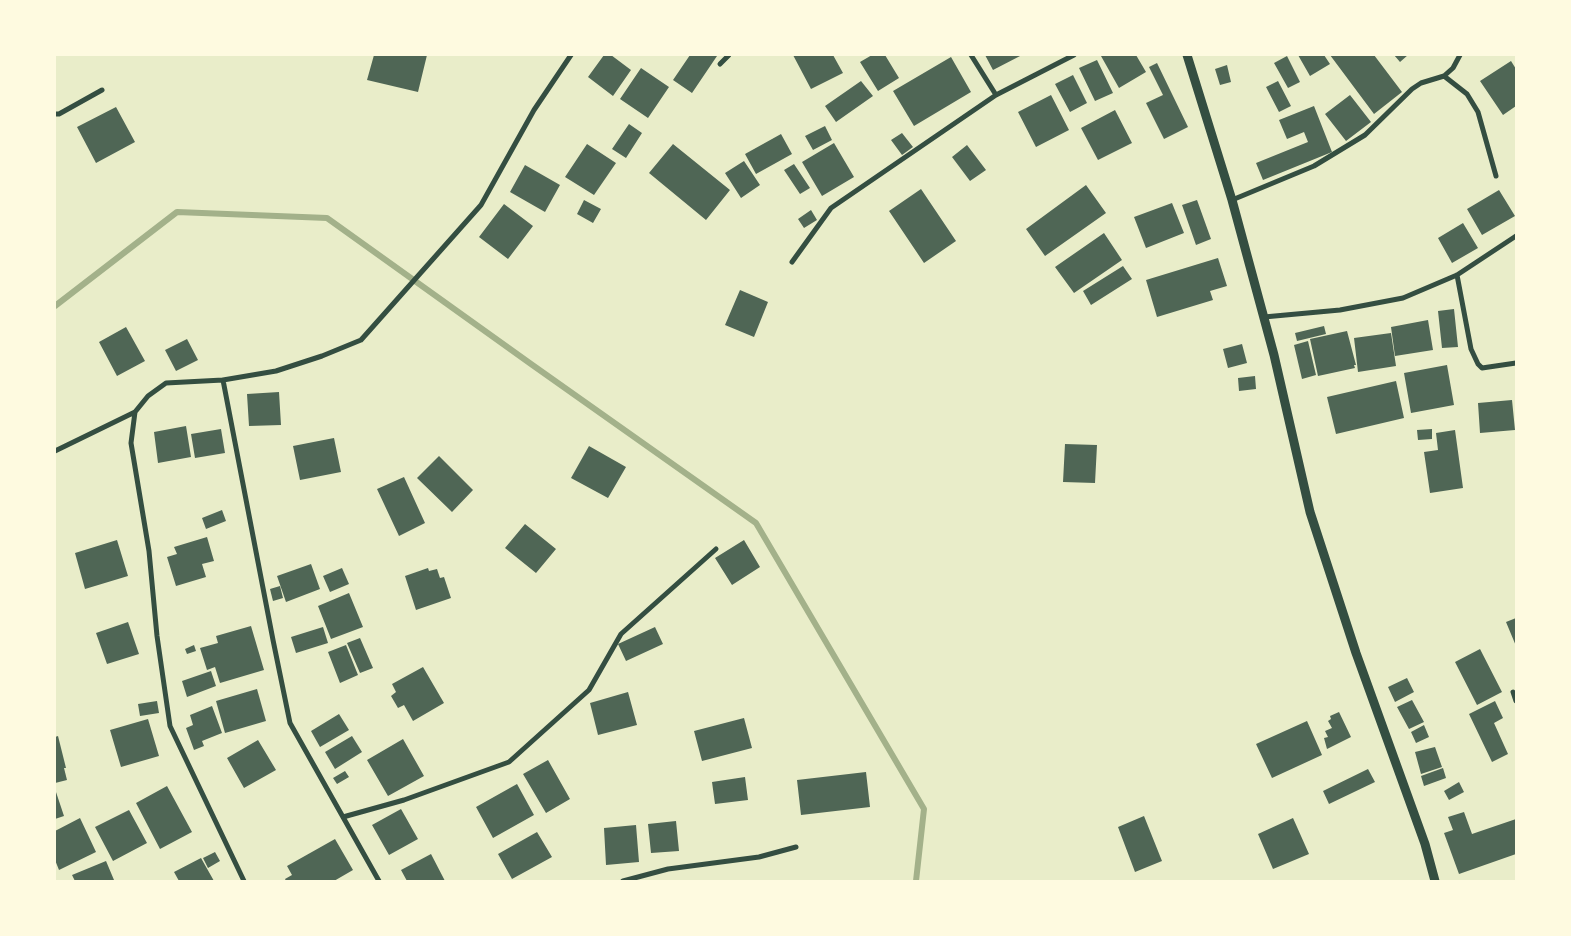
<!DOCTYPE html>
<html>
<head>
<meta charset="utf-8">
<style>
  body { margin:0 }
  #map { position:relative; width:1571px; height:936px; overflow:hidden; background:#e9edc9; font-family:"Zilla Slab",serif }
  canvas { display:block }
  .frame { position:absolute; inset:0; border:56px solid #fefae0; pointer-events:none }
</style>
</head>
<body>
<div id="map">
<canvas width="1571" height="936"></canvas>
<div class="frame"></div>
</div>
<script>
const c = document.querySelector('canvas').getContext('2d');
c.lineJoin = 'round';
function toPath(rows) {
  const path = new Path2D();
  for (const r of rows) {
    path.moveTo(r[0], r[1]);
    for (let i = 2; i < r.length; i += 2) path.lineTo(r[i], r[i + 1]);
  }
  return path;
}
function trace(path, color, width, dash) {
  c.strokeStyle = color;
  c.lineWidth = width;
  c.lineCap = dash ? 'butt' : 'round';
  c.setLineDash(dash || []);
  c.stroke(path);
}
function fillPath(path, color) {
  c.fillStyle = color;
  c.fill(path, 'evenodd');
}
trace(toPath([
  [55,306,177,212,327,218,531,364,756,523,924,809,916,881]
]), '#a3b18a', 6);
fillPath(toPath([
  [374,55,427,55,418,92,367,80],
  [604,55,611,55,631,70,613,96,588,77],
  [690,55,715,55,717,56,692,93,673,80],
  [793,55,833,55,843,73,811,89],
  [872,55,885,55,899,78,878,91,860,62],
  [985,55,1022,55,993,70],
  [1102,55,1136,55,1146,72,1119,88,1101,56],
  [1298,55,1324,55,1330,64,1310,76],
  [1330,55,1374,55,1402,92,1374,114],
  [1394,55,1408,55,1400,62],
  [1287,56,1300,82,1288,88,1274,63],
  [951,57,971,92,914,126,893,91],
  [1097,60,1113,93,1095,101,1079,68],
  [1511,61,1516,69,1516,106,1503,115,1480,81],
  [1157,63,1188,127,1164,139,1146,103,1163,95,1149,67],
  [1227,65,1231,82,1220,85,1215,69],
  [641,68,669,87,648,118,620,99],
  [1073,75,1087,103,1070,112,1055,84],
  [861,81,873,96,836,122,825,106],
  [1278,81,1291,106,1279,112,1266,87],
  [1051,95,1069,130,1036,147,1018,112],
  [1350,95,1371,122,1346,141,1325,114],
  [1314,106,1332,152,1263,180,1256,163,1308,142,1304,132,1287,139,1279,120],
  [116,107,135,142,96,163,77,127],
  [1115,110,1132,143,1098,160,1081,128],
  [629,124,642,133,626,158,612,149],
  [825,126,832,140,813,150,805,136],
  [902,133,913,147,902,155,891,140],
  [781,134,792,154,756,174,745,154],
  [834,143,854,177,822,196,802,162],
  [587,144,616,163,594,195,565,177],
  [673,144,730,190,706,220,649,173],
  [967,145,986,170,970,181,952,157],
  [744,161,760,185,741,198,725,173],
  [794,164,810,188,800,194,784,170],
  [525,165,560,185,545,212,510,192],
  [1086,185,1106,213,1045,256,1026,229],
  [921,189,956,241,924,263,889,211],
  [1499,190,1515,216,1482,235,1467,209],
  [584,200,601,209,593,223,577,214],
  [1197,200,1211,239,1196,245,1182,205],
  [1172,203,1184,233,1146,248,1134,217],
  [504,204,533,226,508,259,479,237],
  [811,210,817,220,804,228,798,219],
  [1463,223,1478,248,1452,263,1438,238],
  [1104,233,1122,260,1074,293,1055,267],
  [1218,258,1227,286,1210,291,1213,300,1157,317,1146,280],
  [1123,266,1132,279,1091,305,1083,291],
  [740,290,768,302,754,337,725,325],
  [1454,309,1458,347,1442,348,1438,311],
  [1428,320,1433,350,1395,356,1391,327],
  [1324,326,1326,334,1297,341,1295,333],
  [126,327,145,361,117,376,99,342],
  [1347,331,1356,365,1354,365,1355,368,1318,376,1310,339],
  [1391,333,1396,366,1358,372,1354,338],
  [187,339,198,360,176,371,165,350],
  [1308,341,1316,375,1302,379,1294,345],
  [1242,344,1247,363,1228,368,1223,349],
  [1447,365,1454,405,1411,413,1404,373],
  [1255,376,1256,389,1239,391,1238,378],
  [1396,381,1404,418,1336,434,1327,397],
  [279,392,281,425,249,426,247,394],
  [1512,400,1515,430,1480,433,1478,403],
  [186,426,191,457,158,463,154,432],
  [221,429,225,453,195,458,191,434],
  [1432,429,1432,439,1418,440,1417,430],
  [1455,430,1463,488,1430,493,1424,452,1438,450,1436,433],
  [334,438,341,472,300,480,293,446],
  [1065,444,1097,445,1095,483,1063,482],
  [589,446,626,467,608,498,571,478],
  [439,456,473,490,452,512,417,478],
  [404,477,425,523,399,536,377,489],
  [222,510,226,521,206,529,202,518],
  [525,524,556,549,536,573,505,548],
  [207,537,214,561,202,564,206,577,176,586,167,557,177,554,174,547],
  [117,540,128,576,85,589,75,553],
  [744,540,760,567,732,585,715,558],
  [311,564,320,589,286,602,277,576],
  [342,568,349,584,330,592,323,576],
  [428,568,429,571,437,569,440,578,444,577,451,598,416,610,405,576],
  [280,586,283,598,273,601,270,589],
  [349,593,363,627,331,639,318,606],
  [1516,618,1516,646,1506,622],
  [128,622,139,654,107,664,96,633],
  [251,626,264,670,220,683,215,667,207,670,200,648,218,643,216,636],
  [323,627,328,643,296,653,291,637],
  [655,627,663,644,626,661,618,644],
  [360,638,373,668,360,673,347,643],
  [194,645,196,651,187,654,185,649],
  [346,645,358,675,340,683,328,652],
  [1480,649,1502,692,1477,705,1455,662],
  [423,667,444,703,413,721,404,705,398,708,391,696,396,692,392,684],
  [211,671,216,686,187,697,182,681],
  [1407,678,1414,692,1395,702,1388,687],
  [257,689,266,721,225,733,216,701],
  [628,692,637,725,598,735,590,703],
  [1412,700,1424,722,1409,729,1397,707],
  [157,701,159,713,140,716,138,704],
  [1495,701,1503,718,1494,723,1508,754,1492,762,1469,714],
  [212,706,222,733,202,741,204,746,194,750,186,728,193,725,190,715],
  [1339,712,1351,737,1327,749,1324,738,1328,737,1325,731,1332,728,1328,721,1331,719,1330,716],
  [339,714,349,730,320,747,311,731],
  [744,718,752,748,702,761,694,731],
  [148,719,159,756,121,767,110,730],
  [1307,721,1322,755,1272,778,1256,744],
  [1424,725,1429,737,1416,743,1411,732],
  [58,736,66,768,64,768,67,780,55,783,55,737],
  [352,736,362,752,335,769,325,752],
  [403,739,424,776,388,796,367,760],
  [258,740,276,770,244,788,227,758],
  [1435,747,1442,767,1421,774,1415,752],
  [548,760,570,799,546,813,523,774],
  [1443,768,1446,778,1424,786,1421,776],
  [1368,769,1375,782,1329,804,1323,791],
  [345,771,349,777,337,784,333,778],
  [866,772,870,807,801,815,797,780],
  [745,777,748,800,715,804,712,782],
  [1459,782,1464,792,1449,800,1444,791],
  [517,784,534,815,493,838,476,807],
  [167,786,192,832,160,849,136,803],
  [55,789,64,816,55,819],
  [401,809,418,839,389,855,372,825],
  [129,810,147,843,113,861,95,827],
  [1464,812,1472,834,1516,819,1516,854,1459,874,1444,833,1453,830,1448,817],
  [1144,816,1162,861,1135,872,1118,827],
  [80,818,96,852,59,870,55,860,55,831],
  [1293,818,1309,854,1273,869,1258,834],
  [676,821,679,851,651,853,648,824],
  [636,825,639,862,606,865,604,828],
  [537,832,552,857,512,879,498,854],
  [335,839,353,870,334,881,286,881,285,879,292,875,287,866],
  [215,852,220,861,208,868,203,858],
  [431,854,445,881,407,881,401,870],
  [201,858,214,881,179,881,174,872],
  [106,861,114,880,75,881,72,875]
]), '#4f6655');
trace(toPath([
  [971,55,996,95],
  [720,64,729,55],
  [1444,76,1467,94,1478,112,1496,176],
  [55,114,59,114,102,90],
  [1232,200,1314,166,1365,135,1412,89,1421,83,1444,76,1453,68,1460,55],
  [792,262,831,208,996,95,1074,55],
  [1457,275,1471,349,1478,364,1482,368,1516,363],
  [1264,317,1340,310,1403,298,1457,275,1516,236],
  [223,380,273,640,290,723,379,881],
  [55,451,135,412],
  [1513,692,1516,701],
  [343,817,404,800,509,762,589,690,621,634,716,549],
  [244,881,170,726,157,636,149,551,131,443,135,412,148,396,166,383,223,380,276,371,322,356,361,340,481,205,534,110,571,55],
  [623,881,668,869,759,857,796,847]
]), '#344e41', 5);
trace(toPath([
  [1187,55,1232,200,1274,355,1310,512,1356,653,1425,844,1435,881]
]), '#344e41', 9);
</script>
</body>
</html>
